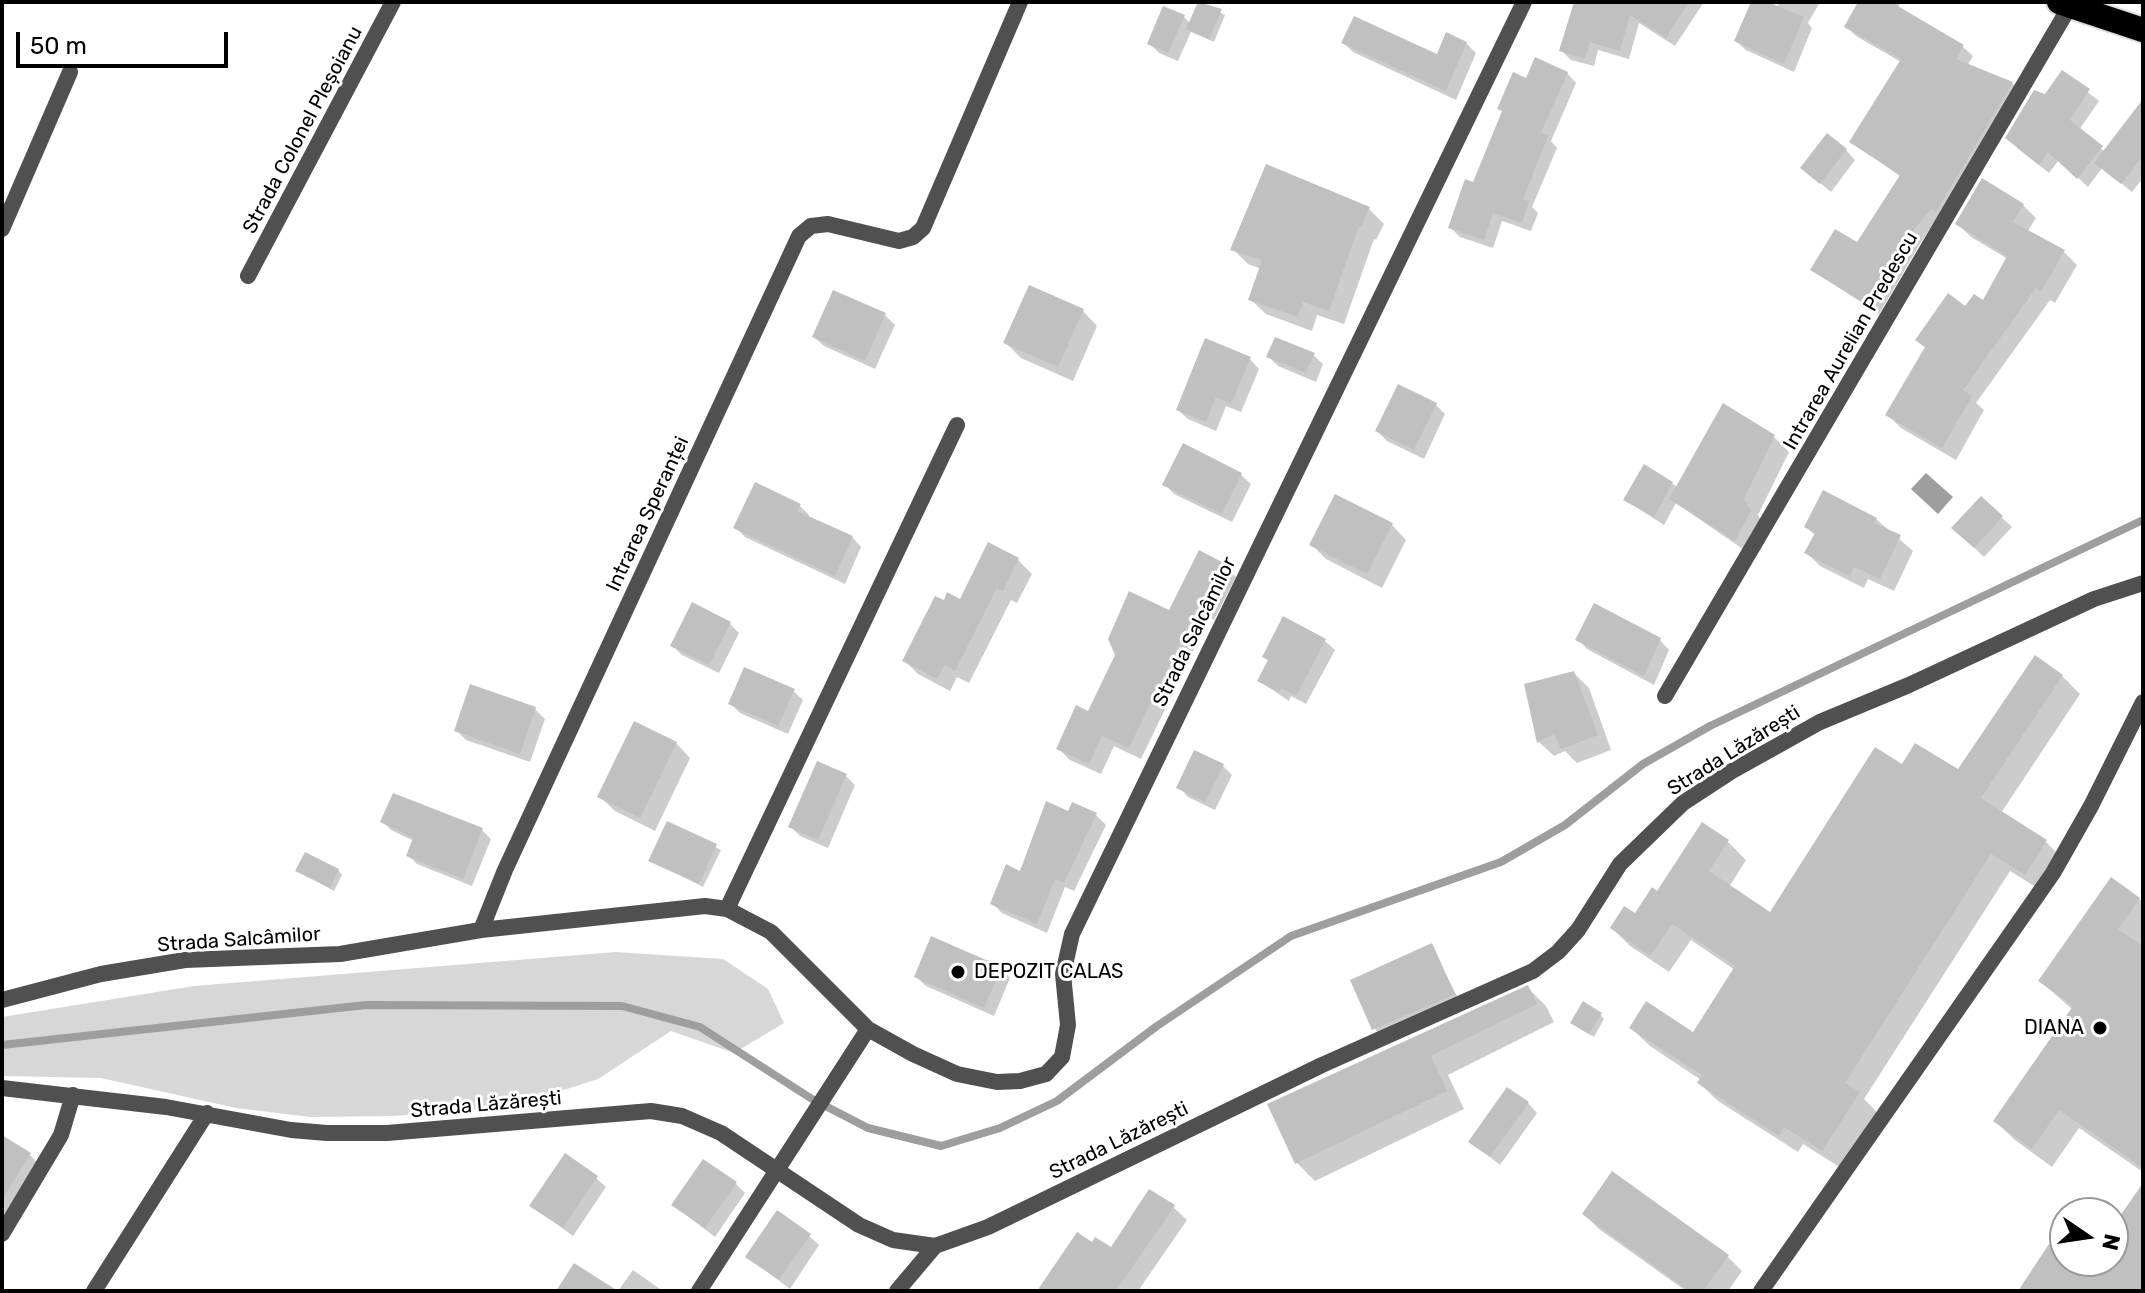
<!DOCTYPE html>
<html>
<head>
<meta charset="utf-8">
<style>
  body { margin:0 }
  #map { position:relative; width:2145px; height:1293px; overflow:hidden; background:#fff; font-family:Rubik,sans-serif }
  canvas { display:block }
  .frame { position:absolute; inset:0; border:4px solid #000; pointer-events:none }
  .north { position:absolute; left:2049px; top:1197px; width:80px; height:80px; box-sizing:border-box; background:#fff; border:2px solid #999; border-radius:50%; rotate:103deg; font-size:22px; font-weight:700; line-height:32px; text-align:center; color:#000 }
  .north::after { content:''; display:block; margin:auto; width:28px; height:36px; background:#000; clip-path:polygon(50% 0,100% 100%,50% 72%,0 100%) }
  .scale { position:absolute; left:16px; top:32px; width:212px; height:36px; box-sizing:border-box; border:4px solid #000; border-top:0; padding-left:10px; font-size:24px; line-height:28px; white-space:nowrap; color:#000; -webkit-text-stroke:6px #fff; paint-order:stroke }
</style>
</head>
<body>
<div id="map">
<canvas width="2145" height="1293"></canvas>
<div class="frame"></div>
<div class="north">N</div>
<div class="scale">50 m</div>
</div>
<script>
const c = document.querySelector('canvas').getContext('2d');
c.lineJoin = 'round';
function fillPath(path, color) {
  c.fillStyle = color;
  c.fill(path, 'evenodd');
}
function toPath(rows) {
  const path = new Path2D();
  for (const r of rows) {
    path.moveTo(r[0], r[1]);
    for (let i = 2; i < r.length; i += 2) path.lineTo(r[i], r[i + 1]);
  }
  return path;
}
function trace(path, color, width, dash) {
  c.strokeStyle = color;
  c.lineWidth = width;
  c.lineCap = dash ? 'butt' : 'round';
  c.setLineDash(dash || []);
  c.stroke(path);
}
function drawText(font, color, halo, rows, align = 'center') {
  c.font = font + ' Rubik,sans-serif';
  c.lineWidth = 6;
  c.setLineDash([]);
  c.textBaseline = 'middle';
  c.strokeStyle = halo;
  c.fillStyle = color;
  for (const [text, x, y, turn = 0] of rows) {
    c.save();
    c.translate(x, y);
    c.rotate((+turn || 0) * Math.PI / 180);
    c.textAlign = isNaN(turn) ? turn : align;
    if (halo) c.strokeText(text, 0, 0);
    c.fillText(text, 0, 0);
    c.restore();
  }
}
fillPath(toPath([
  [616,952,723,959,768,989,784,1023,734,1053,671,1031,598,1079,514,1106,394,1116,310,1117,236,1108,101,1078,2,1076,2,1017,194,986]
]), '#d7d7d7');
fillPath(toPath([
  [1926,473,1953,497,1938,514,1911,489]
]), '#9e9e9e');
fillPath(toPath([
  [1200,2,1225,15,1214,42,1191,32,1178,61,1159,53,1149,43,1184,17,1191,24],
  [1576,2,1704,2,1675,46,1639,23,1629,59,1598,50,1594,66,1571,60,1562,51],
  [1753,2,1776,8,1780,2,1820,2,1808,23,1812,28,1794,72,1746,50,1736,41],
  [1861,2,1900,2,1898,8,1963,47,1973,56,1967,66,2012,83,2021,93,1921,242,1879,314,1812,270,1858,245,1901,177,1852,142,1901,62,1856,36,1847,27],
  [1344,43,1438,57,1466,43,1476,53,1456,100,1353,52],
  [1567,73,1576,83,1551,141,1557,148,1532,207,1538,213,1531,231,1502,221,1493,248,1460,237,1450,227,1527,81],
  [2063,73,2099,101,2079,130,2105,152,2143,102,2143,178,2132,192,2102,168,2088,187,2059,160,2049,173,2017,148],
  [1846,150,1855,160,1831,192,1813,177],
  [2023,205,2036,218,2027,232,2064,252,2077,265,2055,303,2050,300,1976,403,1984,410,1956,460,1901,428,1888,415,1926,348,1917,340,1966,308,1983,303,2008,259,1971,237,1957,223],
  [1369,209,1384,224,1376,240,1374,239,1344,324,1317,315,1312,331,1266,314,1251,300,1261,269,1248,264,1233,249],
  [1083,311,1097,326,1073,381,1021,358,1006,343],
  [885,315,895,325,875,369,824,346,814,337],
  [1313,355,1323,364,1316,382,1278,366,1269,357],
  [1250,359,1259,369,1241,412,1226,406,1216,431,1188,419,1178,410],
  [1436,405,1445,414,1424,459,1387,441,1377,431],
  [1724,406,1774,437,1789,452,1758,515,1765,526,1750,554,1676,503,1664,525,1625,500,1672,483,1678,488],
  [1241,475,1251,484,1232,522,1174,494,1165,484],
  [1981,499,2012,527,1984,557,1964,538],
  [800,506,809,515,808,518,852,537,861,547,845,584,745,537,735,527],
  [1876,519,1913,551,1894,591,1868,579,1864,588,1820,566,1807,553,1816,536,1806,527],
  [1392,525,1406,540,1382,588,1326,559,1312,545],
  [989,545,1018,560,1032,574,1017,603,1011,600,969,683,957,677,950,691,918,674,905,661,944,603,961,601],
  [1225,565,1236,577,1214,620,1209,618,1141,759,1114,746,1101,774,1070,760,1058,748,1089,714,1117,655],
  [729,623,739,633,719,673,682,655,673,646],
  [1578,639,1660,640,1669,650,1654,685,1587,649],
  [1325,641,1335,650,1306,704,1291,696,1289,701,1259,681],
  [1574,673,1589,688,1611,750,1577,763,1565,751,1554,756,1539,742],
  [2062,676,2080,694,2001,813,2046,842,2064,860,2044,892,2010,871,1864,1099,1877,1112,1841,1168,1803,1144,1798,1152,1718,1101,1699,1083,1701,1080,1650,1046,1631,1028,1694,1034,1735,970,1691,940,1669,972,1630,946,1612,928,1636,916,1657,893,1702,825,1728,842,1746,860,1729,887,1770,915,1902,767,1959,772],
  [471,687,535,709,545,719,530,762,466,740,456,730],
  [793,691,803,700,788,734,740,713,730,703],
  [676,743,690,758,655,831,615,811,600,797],
  [1222,765,1232,775,1215,810,1188,797,1179,787],
  [846,776,855,785,828,848,800,836,790,826],
  [394,795,482,830,491,839,472,886,417,864,408,855,414,841,391,830,383,822],
  [1069,813,1096,815,1106,825,1074,891,1065,887,1047,933,1002,913,992,903],
  [668,823,721,850,703,887,650,860],
  [338,870,342,875,334,891,298,871],
  [2112,880,2143,902,2143,1172,2079,1128,2052,1167,2015,1140,1995,1121,2073,1010,2040,981],
  [1431,946,1458,998,1378,1034,1352,981],
  [1001,968,1010,978,994,1016,926,986,916,977],
  [1528,988,1546,1006,1554,1022,1448,1075,1464,1109,1315,1181,1297,1163,1270,1105],
  [1600,1014,1604,1019,1594,1037,1577,1027],
  [1528,1103,1537,1113,1500,1165,1471,1142],
  [2,1137,30,1155,45,1170,2,1238],
  [596,1178,606,1187,573,1236,532,1206],
  [736,1184,745,1193,715,1237,673,1205],
  [1173,1207,1187,1220,1138,1291,1048,1291,1092,1244,1111,1250],
  [1584,1214,1727,1256,1742,1271,1728,1291,1686,1291,1599,1229],
  [809,1236,819,1245,790,1289,748,1257],
  [633,1270,663,1291,618,1291]
]), '#0003');
trace(toPath([
  [2,1045,366,1005,622,1006,700,1027,812,1099,868,1128,941,1146,1000,1128,1057,1101,1157,1026,1291,936,1501,862,1565,825,1643,764,1710,726,2143,520]
]), '#9e9e9e', 8);
fillPath(toPath([
  [1198,2,1222,9,1209,39,1186,29],
  [1574,2,1689,2,1666,38,1630,15,1620,51,1590,42,1585,59,1559,51],
  [1751,2,1768,2,1804,17,1784,64,1734,41],
  [1858,2,1891,2,1964,45,1956,59,2013,82,1936,212,1931,209,1912,232,1869,306,1810,270,1835,229,1857,242,1900,175,1849,142,1901,59,1844,27],
  [1163,6,1185,15,1168,53,1147,44],
  [1354,16,1437,54,1446,32,1467,42,1446,91,1341,43],
  [1535,57,1568,72,1541,133,1548,136,1523,199,1529,201,1522,223,1493,213,1484,240,1448,228,1465,179,1473,182,1502,111,1497,109,1513,72,1526,78],
  [2062,70,2090,89,2070,120,2103,146,2077,179,2048,152,2039,165,2005,138,2034,90,2045,94],
  [2143,99,2143,156,2121,184,2094,163],
  [1827,133,1847,149,1820,184,1800,168],
  [1266,164,1370,207,1361,227,1359,226,1329,311,1303,302,1298,317,1248,300,1262,260,1230,250],
  [1982,178,2024,204,2013,222,2065,250,2041,292,2036,288,1963,390,1972,396,1942,448,1885,415,1925,347,1915,340,1948,293,1965,306,1974,294,1983,300,2007,256,1955,224],
  [1029,285,1084,309,1058,367,1003,343],
  [833,290,886,313,865,361,812,337],
  [1275,337,1315,353,1306,373,1266,357],
  [1205,338,1251,357,1231,404,1216,397,1206,422,1176,410],
  [1398,384,1437,403,1414,450,1375,431],
  [1723,403,1775,435,1744,499,1751,510,1735,541,1669,499],
  [1183,443,1242,473,1222,514,1162,485],
  [1644,464,1673,482,1654,517,1623,500],
  [755,482,801,504,797,511,853,536,835,576,733,528],
  [1823,490,1877,518,1874,523,1901,535,1880,579,1854,567,1850,576,1804,553,1815,533,1804,527],
  [1335,494,1393,523,1367,574,1309,545],
  [1981,496,2003,516,1974,548,1951,528],
  [988,542,1019,558,1003,591,997,588,955,671,944,665,937,679,902,661,935,596,944,600,947,592,960,599],
  [1199,550,1226,564,1202,610,1197,607,1129,748,1102,736,1089,764,1056,749,1076,705,1088,711,1115,655,1108,639,1129,591,1169,610],
  [692,602,731,622,709,665,670,646],
  [1594,603,1661,638,1644,676,1575,640],
  [1283,616,1326,639,1296,696,1281,688,1279,692,1257,681,1268,660,1262,657],
  [2035,655,2063,675,1981,798,2047,840,2025,875,1991,854,1845,1083,1860,1092,1822,1151,1784,1127,1779,1136,1697,1083,1702,1075,1629,1028,1646,1001,1693,1032,1735,966,1672,924,1650,956,1610,928,1624,906,1635,913,1652,887,1657,891,1702,822,1729,840,1709,871,1770,912,1875,747,1902,764,1915,743,1958,769],
  [744,667,795,689,778,726,728,704],
  [1574,671,1598,735,1561,749,1554,734,1537,743,1524,684],
  [470,684,536,707,520,754,454,731],
  [634,721,677,742,640,818,597,797],
  [1194,750,1224,764,1205,802,1176,788],
  [817,761,847,774,818,840,788,827],
  [393,793,483,828,463,879,406,856,413,838,380,822],
  [1046,801,1068,811,1072,802,1097,813,1064,883,1055,879,1037,924,990,904,1006,864,1020,871],
  [667,821,717,844,699,884,648,861],
  [305,852,339,869,330,888,295,871],
  [2111,877,2140,898,2118,929,2143,946,2143,1168,2059,1110,2032,1149,1993,1121,2073,1006,2038,981],
  [931,936,1002,967,984,1008,914,977],
  [1432,943,1455,994,1372,1030,1350,980],
  [1528,985,1537,1004,1431,1056,1447,1091,1295,1164,1267,1104],
  [1583,1001,1602,1013,1589,1034,1570,1023],
  [1507,1087,1529,1102,1490,1157,1468,1142],
  [2,1135,31,1153,2,1200],
  [565,1153,598,1176,563,1228,529,1206],
  [703,1159,737,1182,705,1228,671,1205],
  [1612,1171,1729,1255,1703,1291,1689,1291,1582,1214],
  [2143,1183,2143,1291,2018,1291,2049,1244,2065,1255,2065,1261,2113,1261,2113,1226],
  [1149,1189,1175,1205,1116,1291,1037,1291,1077,1232,1092,1242,1095,1237,1111,1247],
  [777,1210,811,1234,779,1280,745,1257],
  [574,1263,618,1291,556,1291]
]), '#c0c0c0');
const highway = toPath([
  [2059,2,2143,30]
]);
trace(highway, '#dbdbdb', 28);
trace(toPath([
  [2,229,70,72],
  [248,276,393,2],
  [1665,696,2070,6],
  [727,909,957,425],
  [481,930,505,870,799,236,811,226,828,224,899,241,913,237,923,228,1020,2],
  [2,1000,101,974,185,960,340,954,481,930,705,906,727,909,771,932,868,1029,913,1054,957,1074,997,1082,1020,1081,1046,1074,1062,1057,1068,1025,1063,974,1072,934,1524,2],
  [2,1088,166,1107,291,1130,327,1133,387,1133,651,1111,682,1116,721,1133,859,1225,893,1240,935,1246,988,1227,1322,1065,1533,971,1558,952,1578,930,1620,864,1683,803,1732,771,1820,722,1909,685,2094,599,2143,583],
  [2,1234,61,1135,73,1095],
  [94,1291,207,1113],
  [699,1291,868,1029],
  [897,1291,935,1246],
  [1761,1291,2053,873,2091,806,2143,702]
]), '#505050', 16);
trace(highway, '#000', 24);
for (const [x, y, r, color] of [
  [958,972,8,"#000"],
  [2100,1028,8,"#000"]
]) {
  const dot = new Path2D();
  dot.arc(x, y, r, 0, 2 * Math.PI);
  c.fillStyle = color;
  c.fill(dot);
  trace(dot, '#fff', 3);
}
drawText('20px', '#000', '#fff', [
  ["Strada Colonel Pleșoianu",303,130,-62],
  ["Intrarea Aurelian Predescu",1851,341,-60],
  ["Intrarea Speranței",648,514,-65],
  ["Strada Salcâmilor",1195,632,-64],
  ["Strada Lăzărești",1734,751,-32],
  ["Strada Salcâmilor",239,940,-4],
  ["Strada Lăzărești",486,1105,-5],
  ["Strada Lăzărești",1119,1141,-26]
]);
drawText('20px', '#000', '#fff', [
  ["DEPOZIT CALAS",974,972],
  ["DIANA",2084,1028,"right"]
], 'left');
</script>
</body>
</html>
